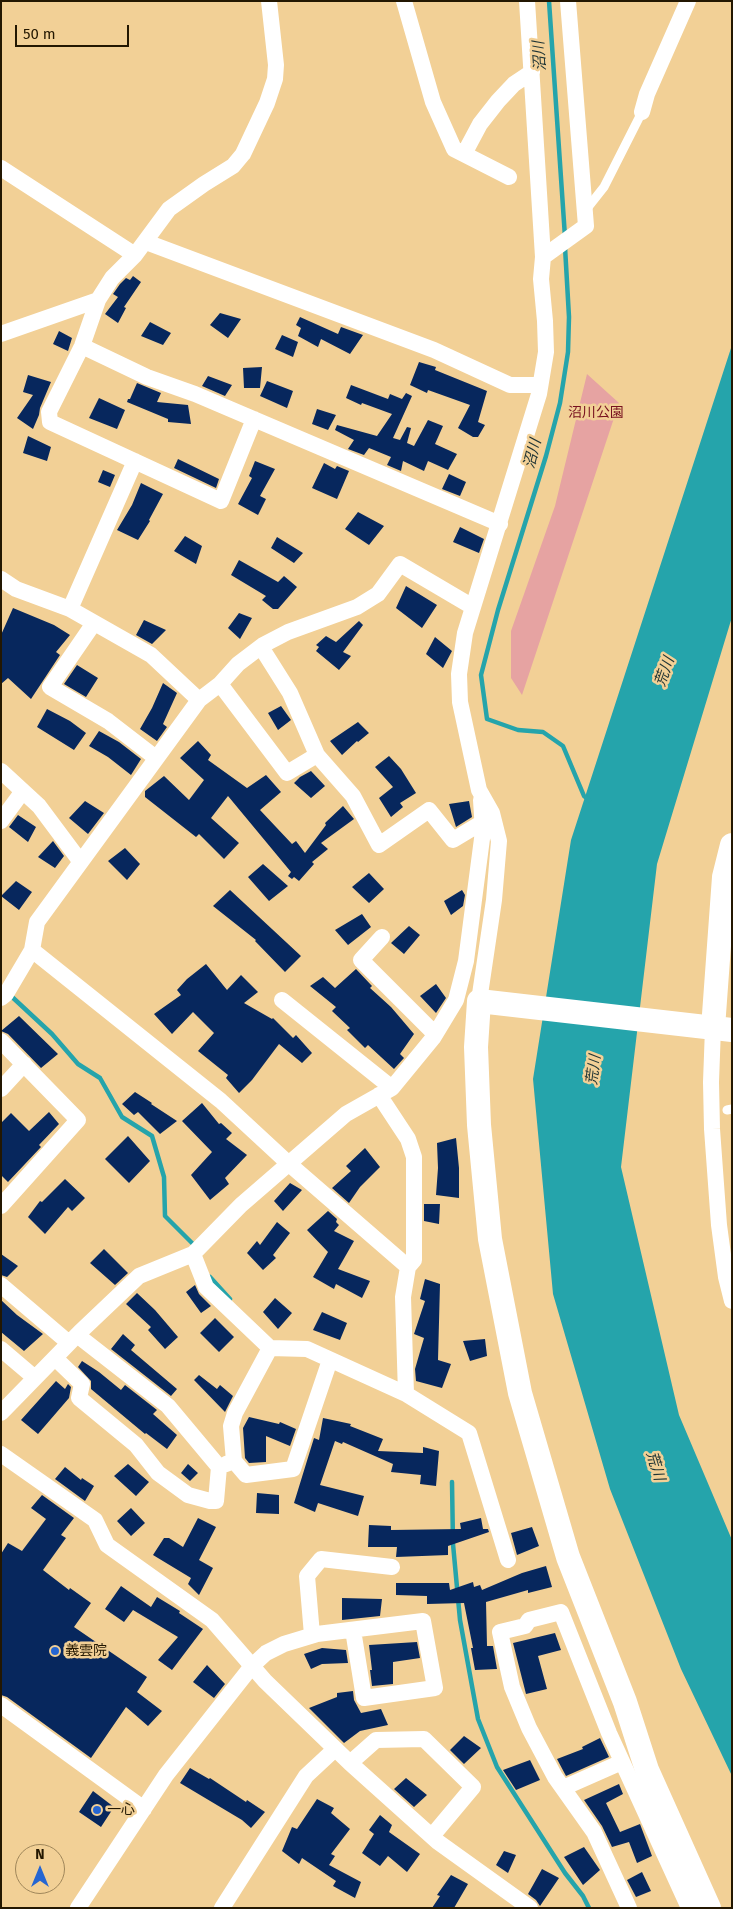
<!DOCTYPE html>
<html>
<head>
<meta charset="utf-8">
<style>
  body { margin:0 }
  #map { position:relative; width:733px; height:1909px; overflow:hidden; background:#f2d096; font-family:"Fira Sans",sans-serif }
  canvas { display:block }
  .frame { position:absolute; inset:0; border:2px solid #231701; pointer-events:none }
  .north { position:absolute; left:15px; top:1844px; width:50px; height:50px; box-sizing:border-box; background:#f2d096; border:1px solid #9f865a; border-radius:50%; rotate:0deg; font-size:14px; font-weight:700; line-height:20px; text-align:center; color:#231701 }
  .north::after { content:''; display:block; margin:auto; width:18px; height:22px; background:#2666d2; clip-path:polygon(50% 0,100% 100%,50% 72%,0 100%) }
  .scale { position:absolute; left:15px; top:25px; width:114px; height:22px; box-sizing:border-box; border:2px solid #231701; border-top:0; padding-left:6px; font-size:15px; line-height:18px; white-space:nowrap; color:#231701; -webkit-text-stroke:4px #f2d096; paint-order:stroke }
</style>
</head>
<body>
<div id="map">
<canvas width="733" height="1909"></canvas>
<div class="frame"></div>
<div class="north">N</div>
<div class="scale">50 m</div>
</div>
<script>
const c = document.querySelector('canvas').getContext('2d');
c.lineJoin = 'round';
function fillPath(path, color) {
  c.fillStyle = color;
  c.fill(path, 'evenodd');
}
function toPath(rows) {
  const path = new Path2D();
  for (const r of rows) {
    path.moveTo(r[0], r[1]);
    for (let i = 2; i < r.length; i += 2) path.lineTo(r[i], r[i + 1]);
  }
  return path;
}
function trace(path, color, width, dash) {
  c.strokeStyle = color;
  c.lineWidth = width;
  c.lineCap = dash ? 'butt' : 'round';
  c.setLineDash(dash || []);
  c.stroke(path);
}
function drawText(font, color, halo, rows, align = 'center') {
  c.font = font + ' "Fira Sans","Noto Sans JP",sans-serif';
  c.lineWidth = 5;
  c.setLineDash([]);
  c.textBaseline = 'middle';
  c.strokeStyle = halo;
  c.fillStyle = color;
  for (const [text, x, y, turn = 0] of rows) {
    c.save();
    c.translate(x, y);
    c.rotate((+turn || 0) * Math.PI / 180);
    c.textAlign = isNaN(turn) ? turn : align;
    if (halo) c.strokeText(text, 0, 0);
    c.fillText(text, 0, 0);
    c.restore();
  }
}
fillPath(toPath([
  [587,374,619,403,522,695,511,678,511,631,555,506]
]), '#e6a3a2');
fillPath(toPath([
  [732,345,732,617,657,864,621,1167,679,1415,732,1540,732,1776,681,1669,610,1489,553,1294,533,1079,571,840]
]), '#25a4ab');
trace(toPath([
  [549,1,565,237],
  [565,247,569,317,568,352,560,403,546,456,498,610,481,675,487,719,518,730,543,732,563,746,584,796,589,800],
  [10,995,52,1034,78,1064,100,1078,122,1117,152,1136,164,1177,165,1216,196,1247],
  [210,1277,230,1299],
  [452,1482,453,1544,460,1620,478,1719,497,1767,565,1873,583,1896,589,1908]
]), '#25a4ab', 4.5);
fillPath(toPath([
  [133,276,141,282,124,307,126,308,118,323,105,314,118,297,113,294,120,284,126,278,130,280],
  [220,313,241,319,228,338,210,325],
  [300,317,338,334,341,327,363,335,350,354,321,339,318,347,298,336,301,328,296,325],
  [150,322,171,333,163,345,141,336],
  [59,331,72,338,68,351,53,344],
  [282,335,298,342,293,357,275,349],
  [419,362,436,367,435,370,487,391,478,422,485,425,478,437,473,437,458,428,470,405,428,390,427,393,410,385],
  [262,367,260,388,244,388,243,368],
  [28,375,51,382,40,408,39,415,33,429,17,418,33,395,23,392],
  [208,376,232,385,225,396,202,386],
  [267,381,293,391,287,408,260,396],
  [137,383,161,393,157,402,188,405,191,424,168,422,168,419,127,402,128,399,130,399],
  [351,385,388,399,390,394,402,399,406,393,412,396,393,438,400,440,407,427,411,428,407,443,414,446,428,420,443,426,435,444,457,454,448,470,428,461,424,471,403,461,401,471,387,465,391,457,369,448,364,455,348,449,354,440,335,430,337,425,377,436,392,414,362,403,361,405,346,398],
  [99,398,125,410,117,429,89,418],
  [317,409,336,415,328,430,312,424],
  [28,436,51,447,47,461,23,453],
  [178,459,219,479,216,488,174,468],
  [255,461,275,469,260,496,266,499,258,515,238,504,252,478,249,476],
  [324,463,335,469,337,466,349,471,337,499,312,488],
  [103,470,115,475,110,487,98,482],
  [449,474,466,482,460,496,442,489],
  [141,483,163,494,149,520,150,521,138,540,117,530,132,505],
  [358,512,384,526,369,545,345,529],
  [460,527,484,539,479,553,453,542],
  [185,536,202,546,196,564,174,551],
  [277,537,303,553,294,563,271,548],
  [239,560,278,582,284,576,297,587,278,609,273,609,262,600,266,596,231,575],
  [406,586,437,605,422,628,396,608],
  [13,608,54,625,70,635,56,652,60,655,31,699,8,678,1,684,1,635],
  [239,613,252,618,240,639,228,628],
  [144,620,166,630,152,644,136,635],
  [359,621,363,625,343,652,351,656,339,670,316,651,319,647,316,645,326,636,336,642],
  [435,637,452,651,443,668,426,654],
  [77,665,98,678,86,697,64,684],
  [163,683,177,693,163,724,167,727,157,741,140,729,152,708],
  [281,706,291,720,278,730,268,713],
  [47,709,70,721,86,733,74,750,37,727],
  [358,722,369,733,358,742,357,741,342,755,330,741],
  [99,731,119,742,141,759,131,775,108,757,89,746],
  [198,741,211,755,208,760,247,788,266,775,281,792,260,810,292,844,296,841,305,853,326,825,325,823,343,806,354,819,321,843,328,849,312,862,314,864,299,881,294,877,292,879,288,876,291,872,228,796,211,818,239,843,224,859,199,834,196,837,145,797,145,791,164,776,189,800,204,780,180,758],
  [389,756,401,769,416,793,400,803,403,807,391,817,379,798,393,787,375,767],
  [311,771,325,786,311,798,294,783,300,777],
  [85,801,104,813,88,834,69,818],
  [469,801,472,817,456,827,449,804],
  [18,815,36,827,28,842,9,827],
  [53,841,64,856,55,868,38,857],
  [125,848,140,864,127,880,108,861],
  [263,864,288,886,269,901,248,877],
  [369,873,384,889,369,903,352,887],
  [16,881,32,892,19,910,1,896],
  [230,890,301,956,285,972,255,941,256,940,213,906],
  [462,890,465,895,463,906,451,915,444,901],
  [362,914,371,927,348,945,335,930],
  [409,926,420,935,404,954,391,943],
  [206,964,227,990,241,975,258,992,244,1003,272,1019,273,1018,293,1038,296,1035,312,1053,302,1063,279,1044,252,1080,239,1093,226,1078,228,1075,198,1051,214,1033,193,1012,172,1034,154,1014,181,995,177,990,187,979],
  [356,969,372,986,370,988,391,1007,414,1034,400,1054,404,1058,394,1069,368,1045,365,1048,347,1030,350,1028,332,1011,336,1007,310,986,323,977,335,988],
  [436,984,446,998,436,1013,420,996],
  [19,1016,58,1054,41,1068,8,1034,1,1031],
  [135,1092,152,1103,151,1104,177,1121,160,1134,138,1112,134,1115,122,1104],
  [202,1103,219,1124,221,1123,232,1133,226,1139,247,1155,225,1178,229,1184,210,1200,191,1175,212,1152,182,1121],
  [49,1112,59,1124,39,1145,41,1147,8,1182,1,1175,1,1123,11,1113,29,1131],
  [128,1136,150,1161,129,1183,105,1159],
  [456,1138,459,1168,459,1198,436,1195,438,1168,437,1143],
  [365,1148,380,1167,360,1187,349,1203,332,1188,351,1171,346,1166],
  [65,1179,85,1198,72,1211,68,1207,45,1234,28,1217,40,1201,42,1202],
  [290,1183,302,1190,283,1211,274,1201],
  [424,1204,440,1204,439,1224,424,1221],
  [328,1211,337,1219,336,1222,339,1225,334,1231,354,1241,338,1269,370,1281,362,1298,336,1284,334,1289,313,1277,328,1252,307,1230],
  [277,1222,290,1233,273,1255,276,1258,263,1270,247,1253,257,1241,260,1245],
  [104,1249,128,1273,115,1285,90,1263],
  [1,1254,18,1266,7,1277,1,1275],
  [425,1279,440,1284,438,1360,451,1364,442,1388,416,1381,415,1369,424,1338,414,1334,425,1301,420,1299],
  [195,1285,199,1294,211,1306,201,1313,186,1292],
  [137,1293,155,1310,178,1337,165,1349,148,1330,151,1327,126,1304],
  [275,1298,292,1313,278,1329,263,1312],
  [1,1300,17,1315,43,1334,24,1351,1,1332],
  [322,1312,347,1323,340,1340,313,1330],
  [215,1318,234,1337,219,1352,200,1333],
  [123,1334,135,1345,131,1350,177,1389,171,1396,111,1349],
  [485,1339,487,1356,470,1361,463,1341],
  [82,1361,99,1372,121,1390,125,1385,157,1410,153,1414,177,1435,167,1449,146,1433,145,1434,91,1389,91,1381,78,1367],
  [199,1375,217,1389,220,1385,233,1396,225,1412,194,1380],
  [56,1381,65,1389,68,1384,71,1387,69,1398,38,1434,21,1420],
  [249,1417,279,1424,280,1422,296,1429,290,1446,266,1436,266,1462,249,1463,245,1458,243,1428],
  [323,1418,351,1424,350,1426,383,1439,378,1451,423,1453,423,1447,439,1451,436,1486,420,1484,421,1475,391,1472,393,1464,343,1442,342,1444,335,1441,320,1485,364,1496,358,1516,318,1503,315,1512,294,1503,314,1438,319,1440],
  [128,1464,149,1482,136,1496,114,1476],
  [188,1464,198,1473,190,1481,181,1473],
  [65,1467,81,1480,82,1478,94,1486,85,1501,55,1479],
  [257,1493,279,1495,279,1514,256,1513],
  [42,1495,74,1518,61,1535,66,1538,43,1570,69,1590,70,1588,91,1603,74,1627,147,1677,137,1692,162,1711,148,1726,126,1707,91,1758,7,1697,1,1695,1,1554,8,1543,22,1551,46,1519,31,1508],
  [131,1508,145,1523,131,1536,117,1521],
  [198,1518,216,1527,199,1560,213,1568,199,1595,188,1584,191,1578,153,1555,164,1538,169,1538,183,1547],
  [481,1518,483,1529,488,1529,489,1532,448,1546,448,1555,396,1557,397,1547,368,1547,369,1525,391,1526,391,1530,461,1529,460,1523],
  [532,1527,539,1546,517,1555,511,1533],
  [546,1566,552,1587,528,1593,528,1590,486,1602,487,1646,493,1646,497,1669,475,1670,471,1648,473,1648,464,1603,427,1604,427,1596,396,1595,396,1583,449,1583,450,1590,473,1582,474,1587,480,1585,482,1590,522,1573],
  [121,1586,151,1607,157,1597,180,1611,179,1613,203,1629,172,1670,158,1660,178,1637,133,1610,124,1622,105,1609],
  [342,1598,382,1599,380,1616,342,1620],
  [555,1633,561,1650,538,1656,547,1689,526,1694,513,1643],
  [417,1642,420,1658,393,1662,393,1684,372,1686,370,1670,372,1670,369,1645],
  [322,1648,346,1650,348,1663,322,1664,311,1669,304,1654],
  [207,1665,225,1684,214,1698,193,1682],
  [353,1691,354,1700,361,1713,381,1709,388,1725,360,1731,344,1743,309,1708,337,1697,337,1693],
  [464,1736,481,1748,464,1764,450,1750],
  [600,1738,609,1757,566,1776,557,1759,583,1749,582,1747],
  [530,1760,540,1780,516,1790,503,1770],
  [190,1768,209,1779,210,1778,246,1802,247,1800,265,1812,251,1828,242,1820,180,1783],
  [406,1778,427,1795,414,1807,394,1789],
  [619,1784,623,1794,606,1803,620,1832,640,1824,652,1856,637,1863,629,1842,612,1847,602,1826,584,1800],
  [93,1791,114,1807,101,1827,79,1812],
  [317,1799,334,1808,331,1813,350,1829,331,1854,335,1856,329,1865,361,1882,355,1898,333,1886,336,1881,302,1858,299,1864,282,1851,292,1827,297,1829],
  [380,1815,392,1825,389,1832,420,1854,407,1872,388,1856,380,1866,362,1853,374,1834,369,1830],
  [584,1847,600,1870,583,1885,564,1857],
  [504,1851,516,1855,508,1873,496,1865],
  [542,1869,559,1878,540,1906,536,1900,528,1894],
  [642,1872,651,1891,636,1897,627,1880],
  [451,1875,468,1884,454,1908,432,1908,440,1896,437,1895]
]), '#07275d');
trace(toPath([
  [585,211,604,187,642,112],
  [727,1110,732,1109]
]), '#fff', 9);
trace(toPath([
  [404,1,433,102,454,149,509,177],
  [642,112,647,94,688,1],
  [464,154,480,124,498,101,514,84,532,72],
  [1,168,135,255],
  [146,242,434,350,510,385,540,385],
  [543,257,586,226,568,1],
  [1,334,98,300],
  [82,346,147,377,195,394,500,524],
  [254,419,221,501,50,422,49,412,82,346,98,300,112,278,135,255,169,209,204,184,233,166,243,154,267,103,275,79,276,65,269,1],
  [1,579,16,589,70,609,151,655,199,700],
  [70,609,135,461],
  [94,623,50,687,108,721,156,758],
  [261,647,290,693,317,755,353,796,379,845,429,810,453,840,483,822],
  [220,684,238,664,263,645,288,632,357,607,378,594,400,564,473,607],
  [1,771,39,806,80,861],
  [1,821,23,791],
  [382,937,361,960,435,1034],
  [32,950,221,1101,288,1163,408,1267],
  [1,998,6,994,32,950,37,922,199,700,220,684,287,773,317,755],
  [282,1000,392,1088],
  [479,1001,494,900,499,841,492,813,479,790,460,702,459,674,465,633,539,394,546,352,545,321,541,279,543,257,527,1],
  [713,1028,711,1082,712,1129,719,1225,726,1277,732,1301],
  [1,1041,78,1120,1,1206],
  [1,1089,24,1064],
  [379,1095,408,1139,414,1157,414,1260,408,1267,403,1297,406,1394],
  [193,1254,206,1287,270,1348,307,1349,406,1394,469,1433,508,1560],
  [1,1285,69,1343],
  [1,1349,35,1378],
  [55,1358,82,1384,79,1398,136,1445,158,1473,188,1495,210,1501,216,1501,219,1467,168,1406,77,1335],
  [1,1413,80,1332,139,1276,193,1254,241,1205,346,1114,392,1088,433,1038,456,1000,466,961,483,831,481,800],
  [1,1454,95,1520,107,1545,212,1620,265,1681,350,1763,438,1842,530,1908],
  [234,1461,246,1475,293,1469,330,1360],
  [226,1464,234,1461,231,1426,235,1413,270,1348],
  [312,1635,307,1576,321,1559,392,1567],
  [1,1705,144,1809],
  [350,1763,376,1740,424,1739,473,1787,432,1836],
  [563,1788,622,1762],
  [78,1908,166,1775,252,1666,266,1653,284,1644,317,1634,423,1621,435,1688,364,1698,353,1630],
  [222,1908,306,1776,335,1749],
  [629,1908,594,1832,555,1777,529,1728,512,1687,500,1632,525,1626,529,1620,561,1612,609,1733,689,1908]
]), '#fff', 16);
trace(toPath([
  [713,1028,724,877,732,845],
  [709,1908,647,1770,625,1702,568,1557,520,1393,490,1239,479,1125,476,1047,479,1001,732,1030]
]), '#fff', 24);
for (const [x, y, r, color] of [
  [55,1651,5,"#2666d2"],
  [97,1810,5,"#2666d2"]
]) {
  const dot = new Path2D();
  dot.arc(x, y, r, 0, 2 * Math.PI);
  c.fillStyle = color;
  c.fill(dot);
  trace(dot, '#f2d096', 2);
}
drawText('14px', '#77111f', '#f2d096', [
  ["沼川公園",596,413]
]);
drawText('14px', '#231701', '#f2d096', [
  ["義雲院",65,1651],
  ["一心",107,1810]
], 'left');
drawText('italic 15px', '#1e3334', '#f2d096', [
  ["沼川",540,56,-94],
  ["沼川",533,454,-76],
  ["荒川",665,672,-71],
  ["荒川",594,1070,-83],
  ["荒川",655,1466,73]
]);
</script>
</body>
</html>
